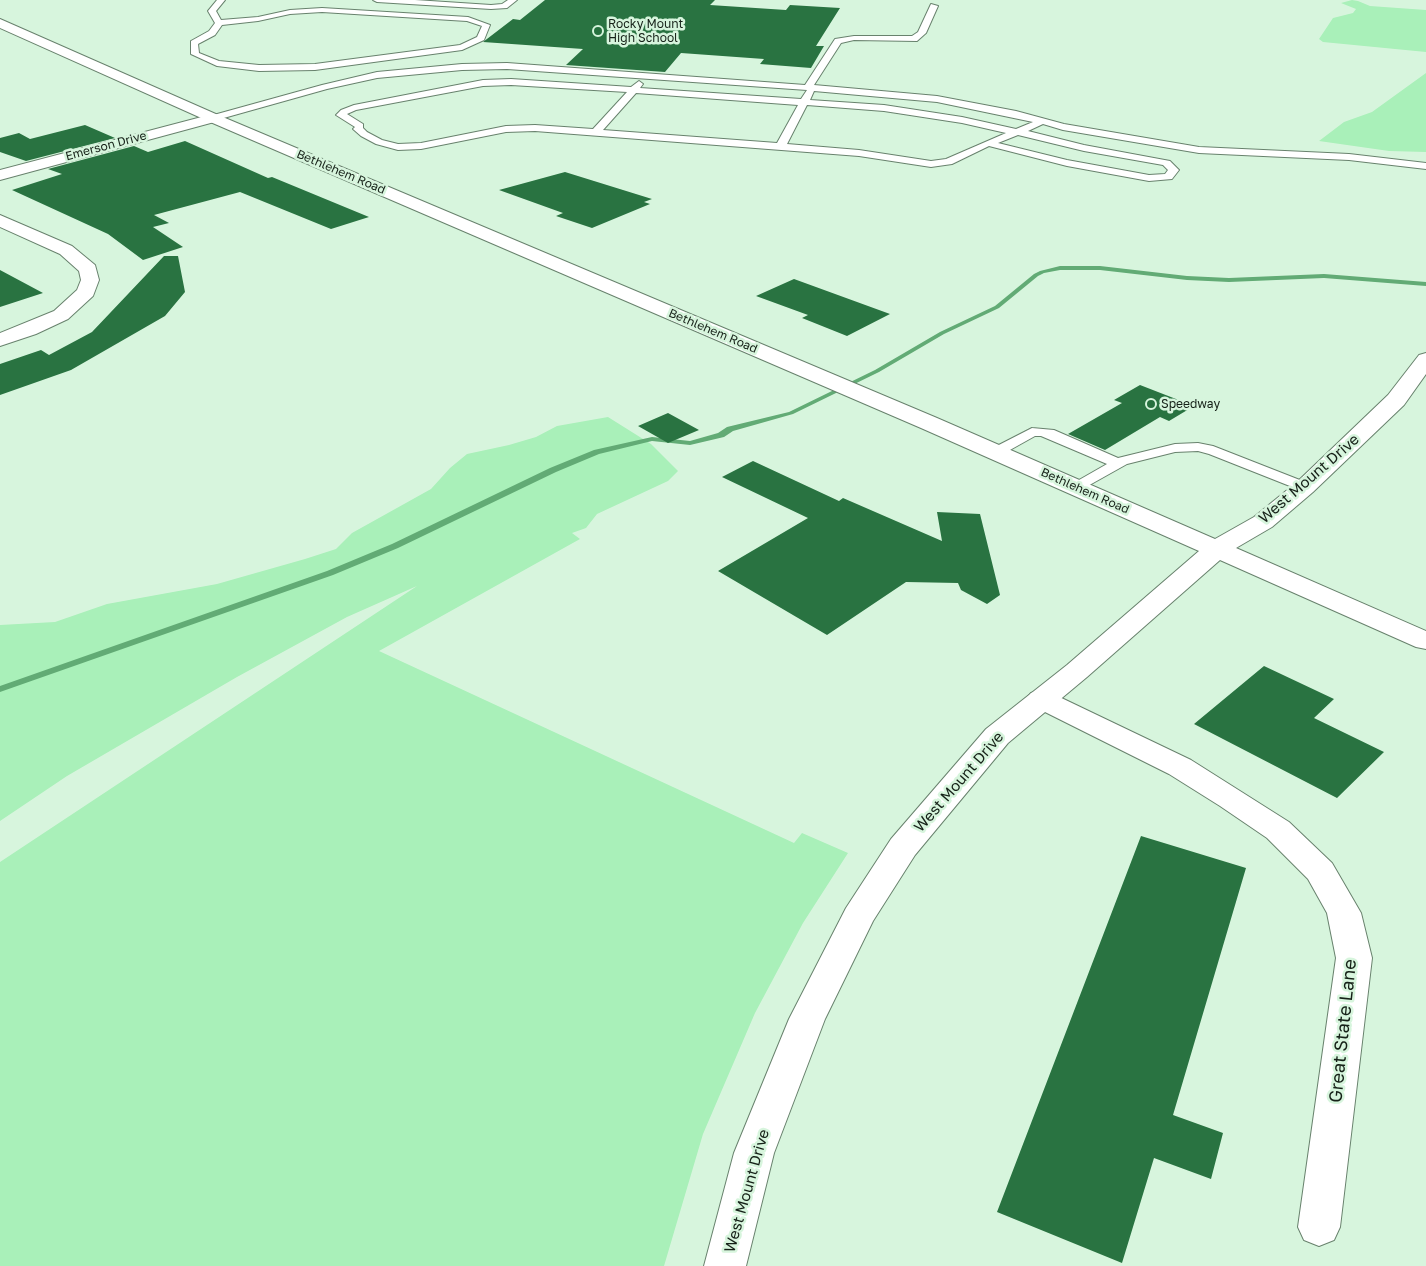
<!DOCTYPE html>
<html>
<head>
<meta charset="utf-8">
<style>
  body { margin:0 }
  canvas { display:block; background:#d7f5dd }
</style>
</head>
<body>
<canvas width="1426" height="1266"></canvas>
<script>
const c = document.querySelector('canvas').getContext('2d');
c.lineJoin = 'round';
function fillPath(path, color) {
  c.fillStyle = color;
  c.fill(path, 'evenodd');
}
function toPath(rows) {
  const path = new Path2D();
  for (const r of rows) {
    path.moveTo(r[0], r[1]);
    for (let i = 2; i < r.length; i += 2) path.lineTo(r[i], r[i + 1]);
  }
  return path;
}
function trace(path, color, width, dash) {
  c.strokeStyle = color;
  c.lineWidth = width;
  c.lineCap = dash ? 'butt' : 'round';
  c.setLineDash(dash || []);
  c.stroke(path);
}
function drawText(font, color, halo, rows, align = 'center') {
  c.font = font + ' "Golos Text",sans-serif';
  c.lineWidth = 5;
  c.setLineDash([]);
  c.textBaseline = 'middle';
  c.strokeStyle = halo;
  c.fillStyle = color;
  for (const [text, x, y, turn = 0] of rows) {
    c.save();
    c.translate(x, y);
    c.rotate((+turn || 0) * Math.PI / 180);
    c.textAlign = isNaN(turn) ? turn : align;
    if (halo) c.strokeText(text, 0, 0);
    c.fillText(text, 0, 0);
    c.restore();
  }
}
fillPath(toPath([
  [1352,0,1358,1,1370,6,1426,10,1426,52,1323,42,1319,39,1333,18,1353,13,1356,9,1341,3],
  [1426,73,1426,152,1389,151,1319,141,1344,122,1372,112],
  [608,417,651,444,678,471,668,481,597,514,586,528,572,533,580,539,379,651,794,843,802,833,848,853,803,923,755,1013,703,1134,664,1266,0,1266,0,862,417,586,347,617,237,677,67,776,0,821,0,625,55,622,107,604,217,584,305,559,336,549,352,533,431,489,450,468,467,454,509,445,536,437,557,426]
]), '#a9f0b9');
fillPath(toPath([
  [1060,266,1100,266,1187,276,1229,278,1324,274,1426,282,1426,286,1324,278,1229,282,1187,280,1100,270,1060,270,1044,273,1038,276,999,308,944,334,879,372,793,414,733,431,724,437,690,445,652,441,599,454,556,472,398,548,333,575,0,692,0,686,327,571,392,544,550,468,594,450,652,437,690,441,718,433,727,427,789,412,875,370,940,332,995,306,1034,274,1040,271,1060,266]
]), '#62ab75');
fillPath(toPath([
  [545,0,715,0,710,5,786,10,790,5,840,8,816,46,824,46,811,68,760,64,764,59,681,53,665,72,566,65,583,49,483,42,513,19,520,20],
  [85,125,115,138,26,161,0,152,0,138,19,133,30,139],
  [185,141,268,178,272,177,369,217,331,229,240,192,154,215,169,223,153,227,183,247,143,260,108,234,12,190,62,174,48,169,134,146,148,152],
  [565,172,652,199,644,202,650,204,592,228,556,216,563,213,499,190],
  [164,256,178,256,185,292,165,316,71,370,0,395,0,364,41,350,49,355,92,332],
  [0,270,43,293,0,307],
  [794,279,890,314,847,336,802,318,808,315,756,296],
  [1140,385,1194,406,1169,421,1160,417,1105,450,1068,434,1122,403,1114,400],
  [668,413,699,430,668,443,638,426],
  [753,461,839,501,843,498,942,541,937,512,980,514,1000,595,987,604,961,590,958,583,906,582,827,635,718,571,808,518,722,477],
  [1264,666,1334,699,1314,718,1384,752,1337,798,1194,724],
  [1141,836,1246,868,1173,1115,1223,1133,1211,1179,1154,1158,1122,1263,997,1212]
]), '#297341');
const service = toPath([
  [217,0,225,0,216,11,221,20,258,17,290,10,322,8,468,17,490,25,484,40,462,50,315,70,259,71,217,66,191,54,191,41,209,31,215,23,208,11,217,0],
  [322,12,467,21,482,26,477,37,460,45,315,64,259,65,219,61,199,53,198,44,215,35,222,25,258,21,290,14,322,12],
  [373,0,415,0,491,5,502,4,508,0,517,0,507,8,491,9,377,2,373,0],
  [931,4,938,6,926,33,917,41,854,40,841,43,814,85,937,96,1016,111,1064,124,1199,147,1349,154,1426,163,1426,169,1349,160,1199,153,1063,130,1043,124,1028,131,1084,145,1170,161,1179,170,1172,179,1149,181,1067,166,989,146,952,164,931,167,859,156,535,131,506,132,421,149,398,150,376,144,361,136,353,129,355,127,336,115,341,110,354,105,483,80,511,79,631,87,639,81,643,84,640,88,801,99,807,90,507,69,462,70,377,78,327,89,213,121,208,118,210,116,322,85,377,72,462,64,507,63,805,85,835,39,854,36,912,36,918,32,931,4],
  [511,85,627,92,593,129,535,125,506,126,421,143,398,144,382,140,367,132,363,128,363,124,347,114,356,110,483,86,511,85],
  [814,91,937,102,1033,122,1016,129,962,117,884,105,810,100,814,91],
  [636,93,798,105,777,143,603,130,636,93],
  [807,105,884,111,962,123,1006,133,946,159,931,161,859,150,787,144,807,105],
  [1018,135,1084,151,1163,165,1168,170,1165,174,1149,175,1067,160,998,143,1018,135],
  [1032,428,1054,430,1118,458,1175,444,1198,443,1213,446,1310,484,1313,487,1310,490,1305,492,1300,490,1209,454,1198,451,1175,452,1127,464,1077,492,1072,490,1069,487,1072,484,1107,464,1041,436,1035,436,1001,455,991,455,989,452,991,449,1032,428]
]);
const minor = toPath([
  [213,114,218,115,220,118,218,121,0,180,0,170,213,114],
  [0,215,72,246,95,265,99,280,93,296,68,319,36,334,0,346,0,333,54,311,77,290,81,280,79,271,60,254,0,227,0,215],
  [1041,690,1051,693,1191,760,1289,822,1332,863,1361,913,1372,958,1340,1227,1334,1240,1319,1246,1304,1240,1298,1227,1336,958,1327,913,1308,879,1267,838,1220,806,1169,774,1031,705,1026,699,1031,693,1041,690]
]);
const secondary = toPath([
  [0,19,218,115,937,418,1215,539,1254,517,1297,482,1388,395,1419,355,1426,353,1426,374,1404,405,1313,492,1272,527,1236,548,1426,631,1426,649,1416,647,1220,560,1087,677,1008,743,915,855,873,921,825,1019,774,1153,746,1266,704,1266,734,1153,789,1019,846,908,891,839,986,729,1067,665,1199,551,921,428,208,121,0,28,0,19]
]);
trace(service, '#68826d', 2);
trace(minor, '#68826d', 2);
trace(secondary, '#68826d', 2);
fillPath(service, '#fff');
fillPath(minor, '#fff');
fillPath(secondary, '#fff');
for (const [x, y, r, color] of [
  [598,31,5,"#26703e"],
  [1151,404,5,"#26703e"]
]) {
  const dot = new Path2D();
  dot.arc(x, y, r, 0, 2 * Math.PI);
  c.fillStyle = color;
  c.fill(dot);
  trace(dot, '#d7f5dd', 2);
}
drawText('12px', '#162118', '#d7f5dd', [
  ["Rocky Mount",608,24],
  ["High School",608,38],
  ["Speedway",1161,404]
], 'left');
drawText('12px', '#162118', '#d7f5dd', [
  ["Emerson Drive",106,146,-15],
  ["Bethlehem Road",341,172,23],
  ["Bethlehem Road",713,331,23],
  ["Bethlehem Road",1085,491,24]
]);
drawText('15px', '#162118', '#d7f5dd', [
  ["West Mount Drive",1309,479,-41],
  ["West Mount Drive",959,782,-49],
  ["West Mount Drive",747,1191,-74]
]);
drawText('18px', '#162118', '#d7f5dd', [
  ["Great State Lane",1343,1031,-84]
]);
</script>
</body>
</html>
